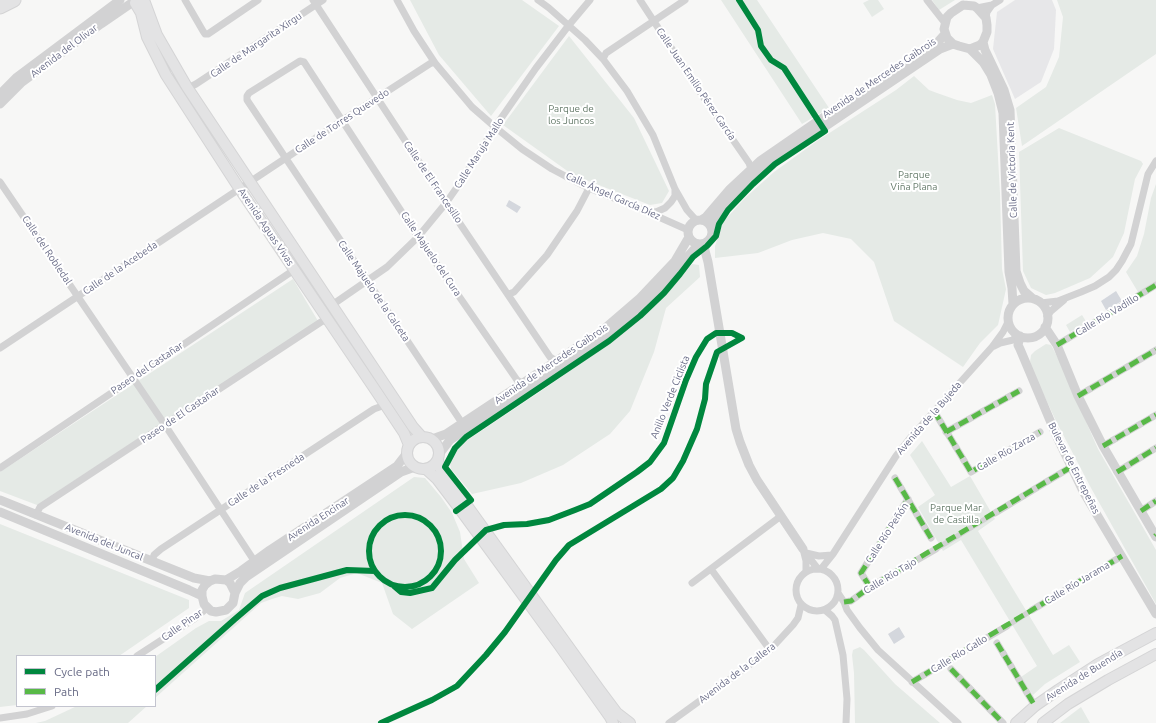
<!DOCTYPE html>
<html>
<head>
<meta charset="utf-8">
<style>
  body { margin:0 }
  #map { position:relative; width:1156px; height:723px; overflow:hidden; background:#f7f7f6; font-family:Ubuntu,sans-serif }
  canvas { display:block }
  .legend { position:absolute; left:16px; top:655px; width:140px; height:52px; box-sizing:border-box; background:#fff; border:1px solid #c3c4cf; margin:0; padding:5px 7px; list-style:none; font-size:12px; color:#686b86 }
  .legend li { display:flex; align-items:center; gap:8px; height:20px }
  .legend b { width:20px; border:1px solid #c3c4cf }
</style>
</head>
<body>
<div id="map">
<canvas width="1156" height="723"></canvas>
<ul class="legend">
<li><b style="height:5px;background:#00873e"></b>Cycle path</li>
<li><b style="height:5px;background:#58b947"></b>Path</li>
</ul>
</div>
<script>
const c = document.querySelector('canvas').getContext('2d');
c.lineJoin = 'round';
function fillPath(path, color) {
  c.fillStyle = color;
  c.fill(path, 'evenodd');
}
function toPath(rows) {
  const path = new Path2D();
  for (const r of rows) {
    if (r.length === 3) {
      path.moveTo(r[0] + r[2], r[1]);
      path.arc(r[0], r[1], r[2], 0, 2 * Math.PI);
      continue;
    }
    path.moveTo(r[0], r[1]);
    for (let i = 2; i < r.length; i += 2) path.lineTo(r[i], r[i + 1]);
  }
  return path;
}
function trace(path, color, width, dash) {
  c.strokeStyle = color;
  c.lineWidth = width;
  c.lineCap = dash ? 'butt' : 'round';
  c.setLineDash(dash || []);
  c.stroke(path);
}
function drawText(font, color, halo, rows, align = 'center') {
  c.font = font + ' Ubuntu,sans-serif';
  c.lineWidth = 4;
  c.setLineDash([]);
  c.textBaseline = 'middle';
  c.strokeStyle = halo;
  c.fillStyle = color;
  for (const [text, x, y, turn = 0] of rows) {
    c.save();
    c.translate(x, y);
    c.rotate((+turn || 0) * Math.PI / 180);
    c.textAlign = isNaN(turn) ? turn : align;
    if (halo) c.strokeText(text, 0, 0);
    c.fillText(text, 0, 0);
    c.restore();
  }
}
fillPath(toPath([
  [1015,0,1052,0,1056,10,1054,49,1041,82,1015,99,993,49,997,12]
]), '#e7e7e9');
fillPath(toPath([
  [410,0,522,0,559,26,491,116,439,55],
  [721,0,757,0,829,108,802,124],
  [869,0,878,0,884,9,872,17,863,3],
  [932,0,955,0,939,10],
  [1057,0,1156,0,1156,54,1022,146,1016,108,1046,87,1059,57,1063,17],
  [569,36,634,118,669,191,662,203,650,205,573,175,503,125],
  [914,76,929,90,937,93,957,100,971,103,992,95,995,104,1000,193,1002,269,1006,289,998,325,980,343,963,367,894,321,874,262,851,239,823,233,792,240,758,253,715,258,715,246,723,222,745,198,774,172,817,141,896,90],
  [1059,128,1141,161,1143,164,1135,179,1124,233,1113,257,1090,278,1055,293,1046,295,1031,288,1023,271,1019,152],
  [1156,184,1156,281,1138,292,1126,272,1137,256,1144,234,1151,198],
  [692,264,699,265,700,277,666,308,654,352,630,411,610,434,563,465,521,483,472,494,451,469,448,453,541,391,620,336,666,295],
  [293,279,318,321,37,505,0,491,0,472],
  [1082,315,1087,323,1070,332,1066,325],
  [1046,344,1051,345,1059,360,1098,449,1156,550,1156,604,1091,488,1056,421,1034,374,1030,362,1031,355,1035,351],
  [922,441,951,487,970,476,995,519,978,531,1053,655,1069,645,1080,662,1045,684,1033,695,1021,677,1037,666,961,540,943,551,918,507,935,495,910,455],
  [414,477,425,478,441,497,452,513,460,532,464,559,479,583,412,629,393,614,382,583,357,573,340,578,320,593,298,599,282,596,272,599,261,603,155,698,155,657,196,628,209,621,221,621,239,610,245,593],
  [0,524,189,600,189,608,119,656,17,656,17,705,0,707],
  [860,647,864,650,895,684,940,723,855,723,854,673,852,655,853,650],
  [77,706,147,706,128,723,36,723,45,721],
  [1081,707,1090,723,1060,723]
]), '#e5eae6');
fillPath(toPath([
  [509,200,521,207,517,213,506,206],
  [1116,291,1122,301,1106,310,1101,301],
  [899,627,905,637,894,644,888,634]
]), '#d4d7dd');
const secondary = toPath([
  [144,0,157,35,187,87,413,427,422,437],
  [135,3,141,13,147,37,166,75,239,188,376,391,404,433,409,445],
  [423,453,16],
  [438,460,440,468,599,689,617,713,630,723],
  [426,469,437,479,459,508,559,645,610,717,613,723],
  [1016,723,1035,706,1058,690,1098,664,1156,633],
  [1043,723,1068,704,1108,680,1156,654]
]);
const motorway = toPath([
  [0,7,14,0]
]);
trace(secondary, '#d4d4d5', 12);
trace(motorway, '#d4d4d5', 15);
trace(toPath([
  [936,549,995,513],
  [1007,626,1032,610]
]), '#d2d2d3', 5.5);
trace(toPath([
  [185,0,203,31,205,34,208,34,258,0],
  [313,0,446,203,550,357,556,361],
  [397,0,414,31,435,63,472,107,495,127,522,149,552,169,567,177,589,188,643,210,688,230],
  [538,0,549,8,585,40,603,59,627,91,653,135,675,189,687,210,696,220],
  [640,0,704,98,749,163,751,169],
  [927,0,945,23],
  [992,5,1000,0],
  [977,8,992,5,987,12,986,18],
  [603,59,606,53,685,0],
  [187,87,192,86,196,84,323,0],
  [0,182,165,425,255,562],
  [649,211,656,212,665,208,671,202,675,196,675,189],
  [509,294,514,292,547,255,577,211,589,188],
  [1041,303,1058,301,1081,292,1095,286,1109,277,1116,270,1122,261,1131,244,1148,174,1156,161],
  [332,305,387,267,418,237,446,203,460,183,495,127,536,68,569,25,590,0],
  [1047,316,1051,311,1064,300],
  [1057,345,1156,285],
  [994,346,1000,343,1013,340,1017,335],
  [0,348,343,120,431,63,435,63],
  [1078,396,1156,350],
  [934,411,971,472,1040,432],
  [462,423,247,100,247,96,249,93,300,61,304,62,418,237,517,380,523,384],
  [946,432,1019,391],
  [1103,446,1156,415],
  [0,468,294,270],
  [1117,472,1156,448],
  [895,478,931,538],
  [1141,511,1156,501],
  [995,513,1071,467],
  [36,515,40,507,321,322,328,319],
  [804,551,818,569],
  [804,553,806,561,806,572],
  [806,553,819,556,832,555],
  [152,561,154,555,161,549,374,409,385,405],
  [817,590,21],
  [711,569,770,650],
  [821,569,833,554,896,456,911,437,992,347,1003,332,1008,322],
  [692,583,781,516],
  [870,587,861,573,908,499],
  [838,593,844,602,847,610,860,628,878,650,958,723],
  [844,602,851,601,870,587,936,549],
  [825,610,832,616,835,620,843,655,847,699,846,723],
  [1032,610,1122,556],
  [997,643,1035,706],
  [137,656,194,619,207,608],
  [951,669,1003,723],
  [912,682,1007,626],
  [0,718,27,714,52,706],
  [669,723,770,650,793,625,798,618,801,605]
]), '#d2d2d3', 7);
trace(toPath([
  [963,5,974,6,977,8,986,18,987,25,987,32,983,42,980,45,970,49,959,46,953,44,947,38,944,29,947,17,951,13,963,5],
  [983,42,985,50,1004,90,1010,110,1016,271,1020,283,1024,291,1032,298],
  [970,49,983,62,991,75,998,93,1003,113,1009,272,1012,288,1013,304],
  [0,94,17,77,120,0],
  [0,104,21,83,101,24,133,2],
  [701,220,706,217,730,189,760,161,818,121,937,43,945,34],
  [700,232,12],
  [711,227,716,217,736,195,765,167,940,49,953,44],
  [701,244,704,247,708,262,736,429,740,442,749,465,757,480,803,549],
  [1028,318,20],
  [1045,327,1057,345,1078,396,1103,446,1156,537],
  [1020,336,1018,345,1020,349,1057,437,1084,493,1156,614],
  [432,439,446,434,603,330,639,299,675,261,689,237],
  [440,453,450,440,607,336,646,303,699,244],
  [0,500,194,578,210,581,215,579,226,580,230,583,235,593,233,603,226,610,216,612,211,611,204,604,202,596,202,590,205,585,210,581],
  [0,512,189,590,202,596],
  [226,580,241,571,270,550,397,466,407,453],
  [235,593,240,583,246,577,401,472,415,467]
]), '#d2d2d3', 9);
trace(secondary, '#e3e3e4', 10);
trace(motorway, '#e3e3e4', 13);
trace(toPath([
  [1057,345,1156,285],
  [1078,396,1156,350],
  [934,411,971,472,1040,432],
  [946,432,1019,391],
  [1103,446,1156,415],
  [1117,472,1156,448],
  [895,478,931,538],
  [1141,511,1156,501],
  [1155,536,1156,535],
  [870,587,861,573,908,499],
  [844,602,851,601,870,587,1071,467],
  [997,643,1035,706],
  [951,669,1003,723],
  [912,682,1122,556]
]), '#58b947', 5, [10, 5]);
trace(toPath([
  [456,511,471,500,445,467,455,448,466,437,609,341,640,316,664,293,680,274,693,257,707,246,716,236,719,224,728,210,753,184,775,164,825,131,784,68,771,60,761,46,758,30,739,0],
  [405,551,36],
  [155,690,235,619,262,596,280,588,347,570,375,571],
  [381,723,432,700,457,686,486,655,505,632,556,560,569,545,661,489,673,478,683,461,697,429,705,399,706,384,717,352,742,338,732,333,716,333,707,339,696,357,686,380,664,443,650,462,637,472,590,504,575,510,549,520,527,524,504,525,486,530,455,560,432,588,410,593,401,592,394,586]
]), '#00873e', 6);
drawText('10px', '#686b86', '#fff', [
  ["Calle de Margarita Xirgu",256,45,-34],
  ["Avenida del Olivar",64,51,-37],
  ["Avenida de Mercedes Gaibrois",879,78,-34],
  ["Calle Juan Emilio Pérez García",696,84,56],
  ["Calle de Torres Quevedo",342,121,-33],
  ["Calle Maruja Mallo",479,153,-57],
  ["Calle de Victoria Kent",1012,170,-92],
  ["Calle de El Francesillo",433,182,56],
  ["Calle Ángel García Díez",613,196,24],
  ["Avenida Aguas Vivas",266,227,56],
  ["Calle del Robledal",47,250,56],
  ["Calle Majuelo del Cura",431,254,56],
  ["Calle de la Acebeda",120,268,-34],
  ["Calle Majuelo de la Calceta",374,291,56],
  ["Calle Río Vadillo",1107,315,-31],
  ["Avenida de Mercedes Gaibrois",551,364,-34],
  ["Paseo del Castañar",147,368,-34],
  ["Anillo Verde Ciclista",670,397,-68],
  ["Paseo de El Castañar",180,415,-34],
  ["Avenida de la Bujeda",929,418,-49],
  ["Calle Río Zarza",1006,452,-30],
  ["Bulevar de Entrepeñas",1074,468,63],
  ["Calle de la Fresneda",266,480,-33],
  ["Avenida Encinar",318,519,-33],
  ["Calle Río Peñón",887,533,-57],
  ["Avenida del Juncal",104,542,22],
  ["Calle Río Tajo",890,576,-31],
  ["Calle Río Jarama",1077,583,-31],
  ["Calle Pinar",182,625,-35],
  ["Calle Río Gallo",959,654,-31],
  ["Avenida de la Callera",737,673,-37],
  ["Avenida de Buendía",1084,675,-32]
]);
drawText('10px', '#627867', '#fff', [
  ["Parque de",571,109],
  ["los Juncos",571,121],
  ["Parque",914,175],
  ["Viña Plana",914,187],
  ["Parque Mar",956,508],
  ["de Castilla",956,520]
]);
</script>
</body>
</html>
